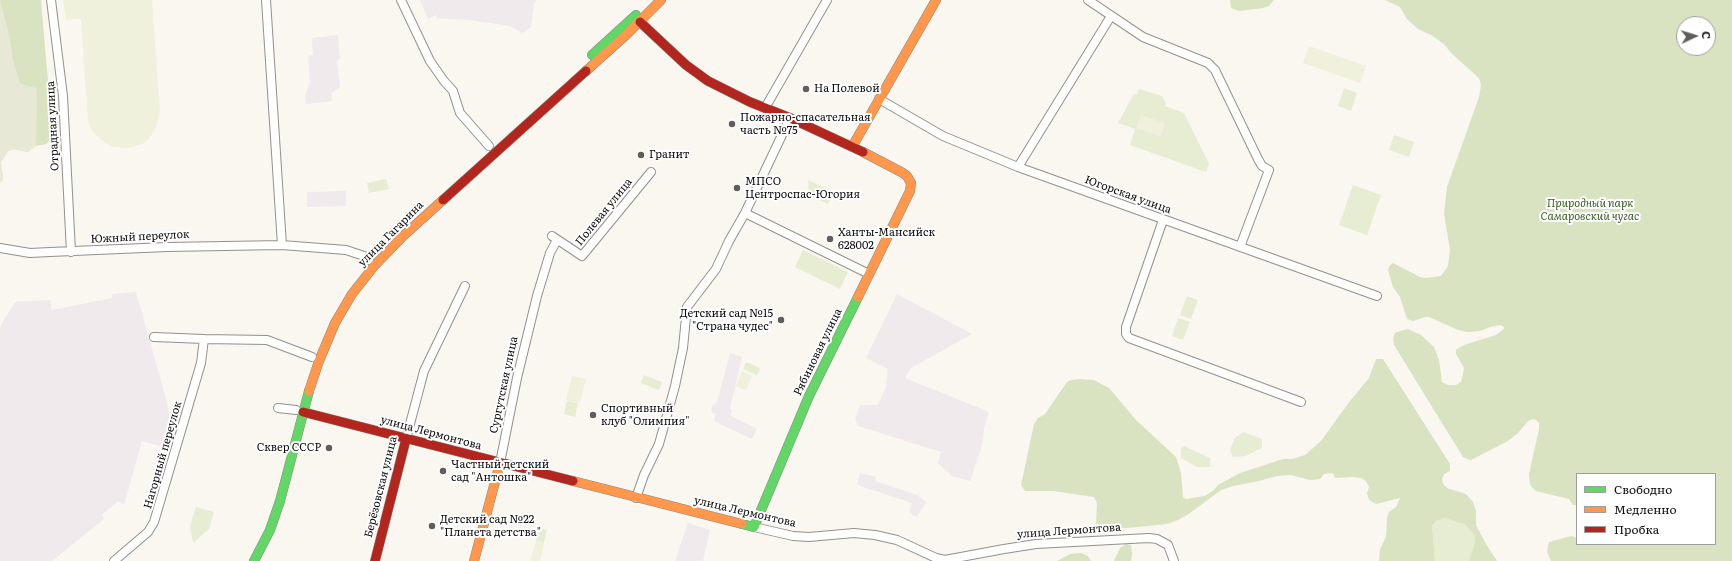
<!DOCTYPE html>
<html>
<head>
<meta charset="utf-8">
<style>
  body { margin:0 }
  #map { position:relative; width:1732px; height:561px; overflow:hidden; background:#faf6f0; font-family:Literata,serif }
  canvas { display:block }
  .legend { position:absolute; left:1576px; top:473px; width:140px; height:72px; box-sizing:border-box; background:#fff; border:1px solid #9e9e9e; margin:0; padding:5px 7px; list-style:none; font-size:12px; color:#0c0c0c }
  .legend li { display:flex; align-items:center; gap:8px; height:20px }
  .legend b { width:20px; border:1px solid #9e9e9e }
  .north { position:absolute; left:1676px; top:16px; width:40px; height:40px; box-sizing:border-box; background:#fff; border:1px solid #9e9e9e; border-radius:50%; rotate:86deg; font-size:11px; font-weight:700; line-height:16px; text-align:center; color:#0c0c0c }
  .north::after { content:''; display:block; margin:auto; width:14px; height:18px; background:#5f5e5c; clip-path:polygon(50% 0,100% 100%,50% 72%,0 100%) }
</style>
</head>
<body>
<div id="map">
<canvas width="1732" height="561"></canvas>
<ul class="legend">
<li><b style="height:5px;background:#63d668"></b>Свободно</li>
<li><b style="height:5px;background:#ff974d"></b>Медленно</li>
<li><b style="height:5px;background:#b3261e"></b>Пробка</li>
</ul>
<div class="north">С</div>
</div>
<script>
const c = document.querySelector('canvas').getContext('2d');
c.lineJoin = 'round';
function fillPath(path, color) {
  c.fillStyle = color;
  c.fill(path, 'evenodd');
}
function toPath(rows) {
  const path = new Path2D();
  for (const r of rows) {
    path.moveTo(r[0], r[1]);
    for (let i = 2; i < r.length; i += 2) path.lineTo(r[i], r[i + 1]);
  }
  return path;
}
function trace(path, color, width, dash) {
  c.strokeStyle = color;
  c.lineWidth = width;
  c.lineCap = dash ? 'butt' : 'round';
  c.setLineDash(dash || []);
  c.stroke(path);
}
function drawText(font, color, halo, rows, align = 'center') {
  c.font = font + ' Literata,serif';
  c.lineWidth = 4;
  c.setLineDash([]);
  c.textBaseline = 'middle';
  c.strokeStyle = halo;
  c.fillStyle = color;
  for (const [text, x, y, turn = 0] of rows) {
    c.save();
    c.translate(x, y);
    c.rotate((+turn || 0) * Math.PI / 180);
    c.textAlign = isNaN(turn) ? turn : align;
    if (halo) c.strokeText(text, 0, 0);
    c.fillText(text, 0, 0);
    c.restore();
  }
}
fillPath(toPath([
  [420,0,537,0,534,4,531,27,522,33,510,26,469,20,437,18,436,15,428,19],
  [338,35,340,58,337,61,340,87,331,93,332,101,306,104,305,96,310,82,308,56,313,55,312,38],
  [346,191,346,206,307,207,307,192],
  [136,292,165,395,175,440,172,449,142,441,124,505,118,501,102,515,104,519,52,561,0,561,0,330,1,325,15,302,50,300,52,310,112,298,112,294],
  [897,294,972,334,911,368,905,378,989,412,984,428,982,445,970,481,952,476,938,463,941,452,858,426,855,419,860,405,878,405,886,387,888,369,866,358],
  [730,353,742,357,730,409,732,410,731,416,757,429,752,439,714,421,716,414,711,412,712,406,717,402],
  [860,473,876,477,875,481,917,495,926,502,917,517,909,513,912,503,857,485],
  [688,523,710,530,703,561,675,561]
]), '#f0eaed');
fillPath(toPath([
  [1344,88,1357,93,1351,111,1338,106],
  [1139,89,1162,96,1166,103,1165,106,1184,113,1209,164,1206,172,1130,145,1135,129,1118,123,1134,94,1137,95],
  [1394,135,1414,142,1409,157,1389,150],
  [386,179,389,189,369,193,367,183],
  [808,180,834,192,828,204,809,195],
  [1353,185,1381,195,1367,235,1339,225],
  [803,250,848,272,840,289,795,267],
  [1187,296,1198,300,1191,319,1180,315],
  [1178,318,1190,322,1183,340,1172,336],
  [746,362,760,368,757,375,743,369],
  [644,375,662,382,659,390,641,383],
  [567,401,578,403,575,417,564,414],
  [1243,432,1262,439,1262,448,1245,456,1233,457,1230,450,1235,438],
  [1184,446,1210,458,1210,467,1197,467,1181,458,1181,448],
  [196,507,214,512,209,529,193,543,190,526],
  [1441,518,1455,520,1464,524,1474,534,1475,542,1469,561,1435,561,1432,526,1436,521],
  [539,528,547,530,544,543,536,541]
]), '#e7edd2');
fillPath(toPath([
  [0,0,41,0,52,128,49,141,46,144,36,146,27,152,13,149,8,151,1,162,3,180,0,182],
  [1230,0,1274,0,1269,6,1263,8,1239,11,1231,8],
  [1385,0,1732,0,1732,561,1551,561,1547,552,1549,542,1571,536,1577,538,1577,544,1715,544,1715,474,1577,474,1577,505,1573,505,1569,499,1536,491,1530,485,1529,474,1539,429,1539,423,1536,420,1533,419,1528,421,1518,433,1508,441,1471,460,1467,459,1463,457,1394,345,1393,338,1395,333,1400,331,1408,329,1421,335,1434,347,1439,360,1442,382,1448,385,1456,385,1461,382,1463,374,1464,368,1456,354,1456,350,1464,345,1496,335,1505,328,1501,325,1490,327,1480,331,1468,332,1458,330,1429,317,1425,317,1413,321,1407,319,1400,297,1393,287,1388,270,1390,265,1393,263,1420,277,1426,278,1441,276,1448,266,1450,250,1444,214,1447,187,1479,97,1481,85,1479,78,1452,54,1444,44,1431,35,1418,29,1407,19,1400,7],
  [1684,24,1708,24,1708,48,1684,48],
  [1376,359,1383,359,1450,464,1450,471,1444,474,1442,479,1443,484,1447,488,1466,494,1473,502,1476,511,1476,525,1486,544,1497,561,1469,561,1475,542,1474,534,1464,524,1445,518,1436,521,1432,526,1435,561,1379,561,1380,549,1386,537,1387,518,1389,512,1396,507,1400,498,1376,504,1369,500,1367,493,1369,487,1366,481,1361,478,1352,477,1335,478,1333,473,1324,474,1320,479,1310,480,1290,475,1277,476,1259,481,1233,486,1221,490,1190,513,1178,520,1167,524,1107,530,1100,529,1096,526,1097,503,1094,497,1053,491,1025,491,1021,485,1034,424,1038,418,1045,414,1067,382,1071,380,1080,379,1094,380,1109,388,1136,420,1176,457,1181,473,1183,497,1186,499,1205,496,1214,490,1218,485,1240,473,1283,459,1293,459,1305,455,1321,441,1350,401,1369,378],
  [1126,544,1131,545,1132,554,1131,561,1114,561,1120,548],
  [1081,553,1088,556,1091,561,1057,561,1070,554]
]), '#d9e3c1');
fillPath(toPath([
  [0,0,10,39,13,60,20,83,26,86,37,88,36,146,27,152,13,149,8,151,1,162,3,180,0,182]
]), '#e8e8d6');
fillPath(toPath([
  [63,0,152,0,160,112,156,127,149,139,142,144,129,148,113,147,101,140,92,131,88,120,81,19,66,20],
  [1309,46,1366,66,1360,83,1303,63],
  [1141,115,1165,123,1161,137,1136,128],
  [742,371,752,376,746,390,736,386],
  [572,376,586,379,580,403,566,400],
  [536,541,544,543,540,561,530,561]
]), '#f0f1dc');
const street = toPath([
  [51,0,63,96,71,252],
  [266,0,282,245],
  [401,0,430,61,444,81,453,91,460,113,489,146],
  [1088,0,1143,37,1208,63,1215,70,1258,159,1262,166,1269,170,1240,247],
  [879,99,943,136,1018,167,1377,296],
  [765,108,827,0],
  [1018,167,1111,16],
  [745,213,869,274],
  [1163,220,1126,327,1126,334,1129,338,1301,402],
  [552,236,582,256,651,172],
  [0,248,30,253,50,252,167,247,282,245,346,250,364,256,369,260],
  [204,339,267,340,312,357],
  [278,408,296,410],
  [406,439,424,371,465,286],
  [500,463,517,378,537,296,550,253,557,240],
  [636,498,644,475,659,444,675,386,683,348,687,307,716,269,729,241,745,213,790,118],
  [754,527,793,536,809,537,854,533,875,535,897,540,936,558,945,560,1004,549,1036,544,1149,538,1157,539,1168,545,1174,561],
  [114,561,148,532,154,522,201,363,204,339,154,337]
]);
const fast = toPath([
  [592,55,636,15],
  [742,524,754,527,809,396,858,297],
  [254,561,270,530,280,501,309,391]
]);
const slow = toPath([
  [586,71,626,35,661,0],
  [852,147,936,0],
  [858,297,910,191,911,183,907,176,903,173,863,152],
  [309,391,319,361,335,323,352,294,375,265,403,236,443,200],
  [573,481,742,524],
  [474,561,500,463]
]);
const jam = toPath([
  [640,22,686,65,708,81,750,102,790,118,863,152],
  [443,200,586,71],
  [303,412,573,481],
  [375,561,406,439]
]);
trace(street, '#93918f', 10);
trace(fast, '#8a8885', 10);
trace(slow, '#8a8885', 10);
trace(jam, '#8a8885', 10);
trace(street, '#fefefd', 8);
trace(fast, '#63d668', 9);
trace(slow, '#ff974d', 9);
trace(jam, '#b3261e', 9);
for (const [x, y, r, color] of [
  [806,89,4,"#5f5e5c"],
  [732,124,4,"#5f5e5c"],
  [641,155,4,"#5f5e5c"],
  [737,188,4,"#5f5e5c"],
  [830,239,4,"#5f5e5c"],
  [781,320,4,"#5f5e5c"],
  [593,415,4,"#5f5e5c"],
  [329,448,4,"#5f5e5c"],
  [443,471,4,"#5f5e5c"],
  [432,526,4,"#5f5e5c"]
]) {
  const dot = new Path2D();
  dot.arc(x, y, r, 0, 2 * Math.PI);
  c.fillStyle = color;
  c.fill(dot);
  trace(dot, '#fff', 1.5);
}
drawText('11px', '#0c0c0c', '#fff', [
  ["На Полевой",814,89],
  ["Пожарно-спасательная",740,118],
  ["часть №75",740,131],
  ["Гранит",649,155],
  ["МПСО",745,182],
  ["Центроспас-Югория",745,195],
  ["Ханты-Мансийск",838,233],
  ["628002",838,246],
  ["Детский сад №15",773,314,"right"],
  ["\"Страна чудес\"",773,327,"right"],
  ["Спортивный",601,409],
  ["клуб \"Олимпия\"",601,422],
  ["Сквер СССР",321,448,"right"],
  ["Частный детский",451,465],
  ["сад \"Антошка\"",451,478],
  ["Детский сад №22",440,520],
  ["\"Планета детства\"",440,533]
], 'left');
drawText('11px', '#0c0c0c', '#fff', [
  ["Отрадная улица",53,126,-93],
  ["Югорская улица",1128,195,20],
  ["Полевая улица",604,212,-51],
  ["улица Гагарина",391,234,-45],
  ["Южный переулок",140,237,-3],
  ["Рябиновая улица",818,352,-64],
  ["Сургутская улица",504,385,-78],
  ["улица Лермонтова",431,433,15],
  ["Нагорный переулок",163,455,-74],
  ["Берёзовская улица",381,487,-76],
  ["улица Лермонтова",745,512,13],
  ["улица Лермонтова",1069,531,-4]
]);
drawText('italic 11px', '#395e23', '#fff', [
  ["Природный парк",1590,204],
  ["Самаровский чугас",1590,217]
]);
</script>
</body>
</html>
